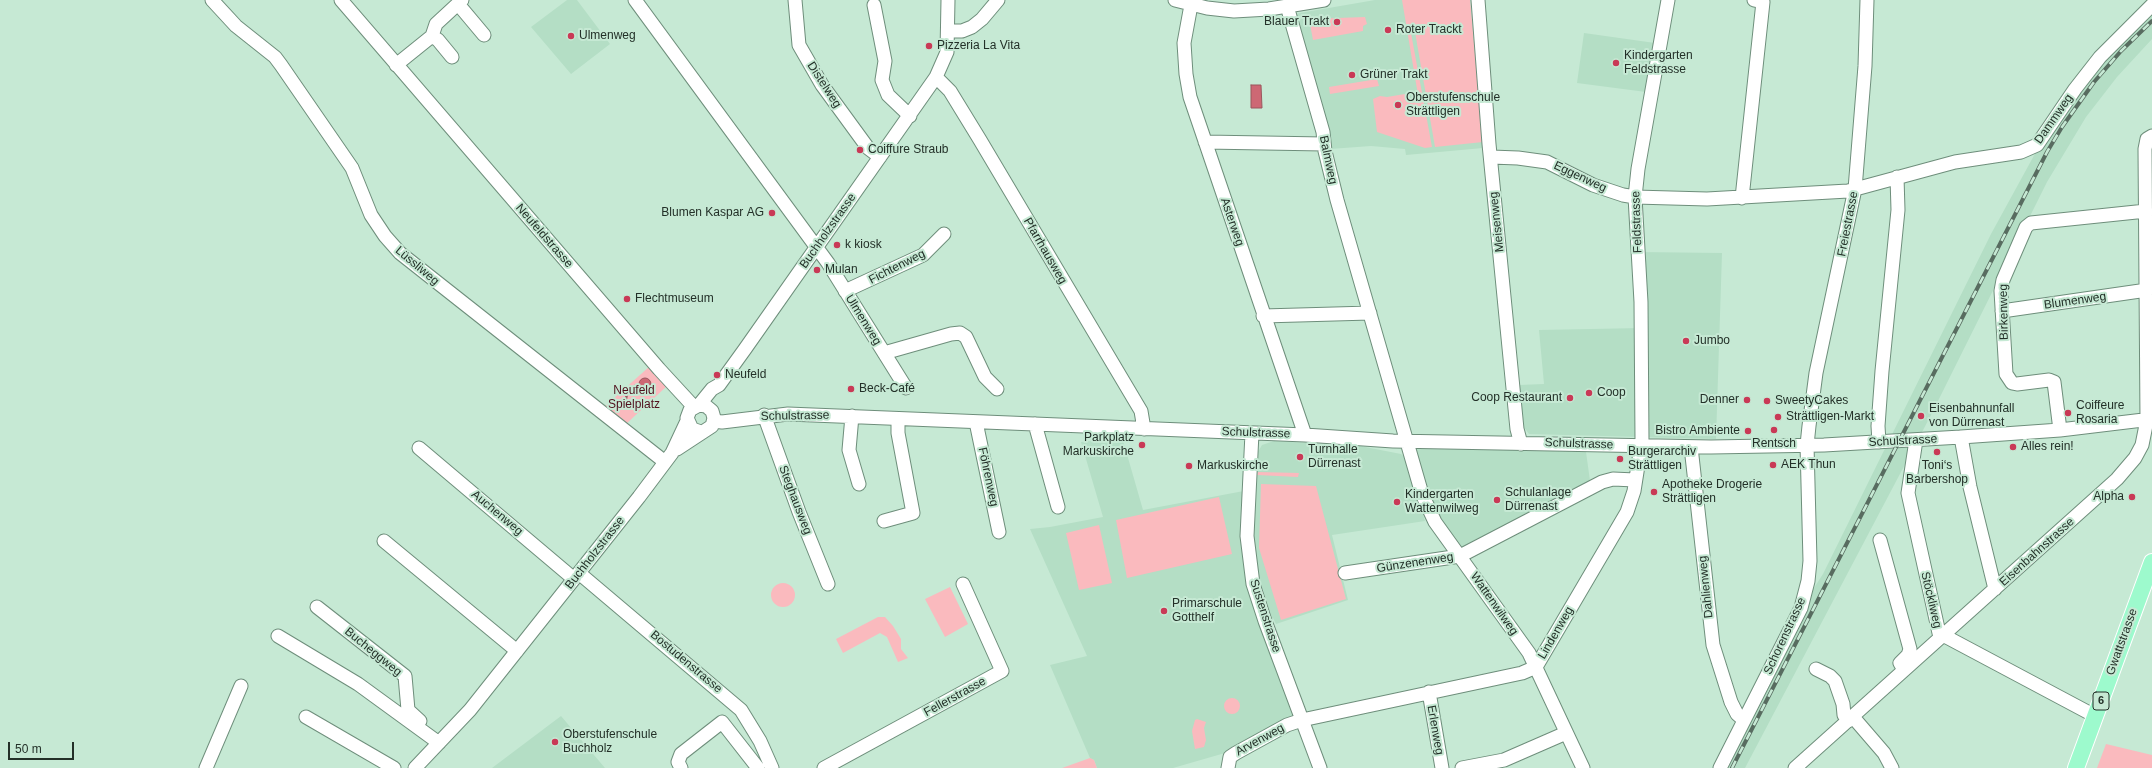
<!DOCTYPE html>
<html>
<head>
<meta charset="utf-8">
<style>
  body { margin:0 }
  #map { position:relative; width:2152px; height:768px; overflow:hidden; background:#c6e9d4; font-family:Helvetica,sans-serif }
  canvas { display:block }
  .scale { position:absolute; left:8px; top:742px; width:66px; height:18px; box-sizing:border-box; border:2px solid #233028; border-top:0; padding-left:5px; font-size:12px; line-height:14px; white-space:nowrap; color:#233028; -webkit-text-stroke:3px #c6e9d4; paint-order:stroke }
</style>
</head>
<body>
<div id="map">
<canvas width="2152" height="768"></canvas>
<div class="scale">50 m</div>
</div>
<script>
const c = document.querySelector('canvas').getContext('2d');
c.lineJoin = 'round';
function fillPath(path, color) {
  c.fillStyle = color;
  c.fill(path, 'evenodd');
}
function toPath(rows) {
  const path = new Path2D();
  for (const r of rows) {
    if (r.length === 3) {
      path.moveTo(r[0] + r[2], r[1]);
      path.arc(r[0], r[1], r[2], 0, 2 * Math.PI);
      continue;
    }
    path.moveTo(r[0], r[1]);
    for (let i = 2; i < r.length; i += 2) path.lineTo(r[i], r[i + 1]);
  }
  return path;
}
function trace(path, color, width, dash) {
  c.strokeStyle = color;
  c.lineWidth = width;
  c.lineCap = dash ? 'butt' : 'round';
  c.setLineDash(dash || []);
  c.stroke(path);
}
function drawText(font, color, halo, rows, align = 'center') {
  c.font = font + ' Helvetica,sans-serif';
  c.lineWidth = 4;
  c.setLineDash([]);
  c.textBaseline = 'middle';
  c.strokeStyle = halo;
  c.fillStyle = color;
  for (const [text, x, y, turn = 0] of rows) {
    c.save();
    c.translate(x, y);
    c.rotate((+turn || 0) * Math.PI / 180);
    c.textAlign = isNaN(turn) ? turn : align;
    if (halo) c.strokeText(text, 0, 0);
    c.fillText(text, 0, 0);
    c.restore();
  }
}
fillPath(toPath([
  [567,0,577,0,610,44,571,74,531,27],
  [1375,0,1470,0,1483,148,1406,155,1405,149,1371,146,1330,149,1294,14],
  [2152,10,2152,39,2117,77,2086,117,2047,182,1931,415,1745,768,1720,768,1801,608,1823,574,1991,234,2037,150,2078,90],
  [1584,33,1655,43,1646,92,1577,83],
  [1638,252,1722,253,1716,439,1529,434,1523,426,1519,385,1544,384,1539,330,1642,328],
  [1122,437,1143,510,1249,490,1248,548,1299,712,1225,753,1173,768,1097,768,1094,760,1090,758,1050,665,1087,656,1030,529,1050,527,1103,517,1081,442],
  [1274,441,1360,446,1401,454,1405,457,1425,521,1332,535,1348,600,1276,624,1273,618,1271,618,1259,588,1251,540,1255,457,1262,445],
  [1415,447,1586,452,1591,488,1460,556,1435,522],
  [561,716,605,768,492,768]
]), '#b4dec5');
fillPath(toPath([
  [1402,0,1470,0,1483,142,1435,147,1415,32,1411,33,1432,147,1425,148,1377,132,1373,99,1380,96,1387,97,1405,94,1407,101,1412,103,1419,101],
  [1365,17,1367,24,1363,26,1363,31,1313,40,1309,19],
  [1377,79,1379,86,1330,94,1329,87],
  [650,366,667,386,625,425,603,408],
  [1258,472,1299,473,1298,477,1257,475],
  [1261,484,1316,486,1346,599,1281,620,1259,548],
  [1219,497,1232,554,1127,578,1116,520],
  [1099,525,1112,583,1079,590,1066,533],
  [783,595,12],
  [950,587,968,624,945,637,925,599],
  [878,617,885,617,893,626,901,639,901,649,908,658,898,662,887,637,880,633,843,653,836,639],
  [1232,706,8],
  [1197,719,1206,722,1204,728,1206,740,1204,747,1195,749,1192,731,1195,720],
  [2106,744,2152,755,2152,768,2097,768],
  [1090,758,1094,760,1097,768,1062,768]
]), '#fababe');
const water = toPath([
  [1251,85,1261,85,1262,108,1251,108,1251,85],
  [645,384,6]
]);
fillPath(water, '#cd6874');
trace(water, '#9a575d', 1);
trace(toPath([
  [625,403,627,394,635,386,639,385]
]), '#9a575d', 2.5);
const minor = toPath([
  [212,0,236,26,275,57,281,65,352,168,371,215,385,236,400,253,665,462],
  [341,0,659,369,694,407],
  [635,0,828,263,906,388],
  [795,0,799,45,822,85,868,148,880,157],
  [1175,0,1207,8,1234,11,1269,9,1324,0],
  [1478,0,1489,144,1517,429,1521,444],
  [458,4,484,35],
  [874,5,885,61,882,80,888,95,910,116],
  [1191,5,1184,43,1186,74,1190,97,1305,435],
  [1287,6,1323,132,1325,151,1337,200,1422,494,1435,522,1529,653,1583,768],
  [948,31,962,31,972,27,982,19,998,0],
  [432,36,438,40,452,57],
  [396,65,432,36,436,24,462,0],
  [936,77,950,91,980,140,1141,411,1144,429],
  [1205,142,1324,144],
  [1491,157,1518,158,1547,162,1593,185,1623,195,1635,197,1707,199,1848,191,1955,162,2021,152,2037,145,2075,89,2100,57,2152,5],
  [1742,198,1763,2,1754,0],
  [845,291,923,255,944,234],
  [2002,311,2147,290],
  [1263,316,1370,313],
  [884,353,951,334,960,333,966,337,985,377,997,389],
  [699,405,712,389,719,385,745,349,936,77,947,52,948,0],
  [764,415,799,512,828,584],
  [852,416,849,450,859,484],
  [714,421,722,422,788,414,1305,435,1393,441,1711,447,1824,445,1961,437,2060,430,2152,419],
  [976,422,999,532],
  [1035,424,1058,507],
  [2060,430,2054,382,2049,380,2017,384,2012,383,2006,374,2001,291,2003,280,2026,227,2031,223,2146,211],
  [1252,433,1247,536,1253,584,1265,621,1320,768],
  [1961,437,1970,487,1995,589],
  [1916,440,1908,493,1939,633,2095,716],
  [1879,442,1878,426,1882,371,1898,210,1897,177],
  [1691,447,1713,645,1731,702,1737,714,1744,720],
  [419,448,574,579],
  [677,449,712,426,714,418,712,411,706,406,699,405,690,410,687,418,692,429,701,432],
  [884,521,913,513,898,433,898,419],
  [1880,540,1910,649,1908,655,1900,663,1904,670],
  [384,541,517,651],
  [579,573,741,710,760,741,772,768],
  [1345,573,1460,556,1602,482,1613,479,1635,480],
  [317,607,405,676,408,710,420,721],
  [278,636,358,684,439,743],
  [1816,669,1830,676,1835,681,1843,704,1844,715,1848,721],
  [1429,692,1442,768],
  [306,717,394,768],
  [1853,717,1884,753,1892,768],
  [206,768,241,686],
  [415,768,470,710,639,497,672,453,687,421],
  [681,768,678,762,681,754,722,722,758,768],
  [824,768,1002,671,963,584],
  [1228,768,1230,757,1236,753,1287,725,1302,720,1522,673,1536,667,1627,512,1634,491,1642,440,1641,302,1635,197,1638,169,1668,0],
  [1462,768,1504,760,1566,733],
  [1720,768,1801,608,1808,581,1810,561,1807,445,1809,426,1816,373,1855,189,1865,66,1867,0],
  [1795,768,2117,479,2135,458,2142,445,2147,420,2145,149,2147,139,2152,136]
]);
const major = toPath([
  [2076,768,2152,562]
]);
trace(minor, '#6e8e7b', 15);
trace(major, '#fff', 18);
trace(minor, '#fff', 13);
trace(major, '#9dfacd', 16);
const rail = toPath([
  [1732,768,2047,152,2062,127,2094,82,2121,51,2152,21]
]);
trace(rail, '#586c60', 4);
trace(rail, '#c6e9d4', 2.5, [8]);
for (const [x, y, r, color] of [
  [1337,22,4,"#c93956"],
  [1388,30,4,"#c93956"],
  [571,36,4,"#c93956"],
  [929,46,4,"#c93956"],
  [1616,63,4,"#c93956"],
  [1352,75,4,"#c93956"],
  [1398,105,4,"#c93956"],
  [860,150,4,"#c93956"],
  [772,213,4,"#c93956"],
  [837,245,4,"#c93956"],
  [817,270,4,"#c93956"],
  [627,299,4,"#c93956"],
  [1686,341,4,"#c93956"],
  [717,375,4,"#c93956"],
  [851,389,4,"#c93956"],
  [1589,393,4,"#c93956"],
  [1570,398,4,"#c93956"],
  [1747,400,4,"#c93956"],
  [1767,401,4,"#c93956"],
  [2068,413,4,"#c93956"],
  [1921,416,4,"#c93956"],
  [1778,417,4,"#c93956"],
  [1774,430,4,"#c93956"],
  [1748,431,4,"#c93956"],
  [1142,445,4,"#c93956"],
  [2013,447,4,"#c93956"],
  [1937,452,4,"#c93956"],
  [1300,457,4,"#c93956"],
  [1620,459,4,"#c93956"],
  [1773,465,4,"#c93956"],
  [1189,466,4,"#c93956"],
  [1654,492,4,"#c93956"],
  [2132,497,4,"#c93956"],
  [1497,500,4,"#c93956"],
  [1397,502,4,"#c93956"],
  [1164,611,4,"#c93956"],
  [555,742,4,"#c93956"]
]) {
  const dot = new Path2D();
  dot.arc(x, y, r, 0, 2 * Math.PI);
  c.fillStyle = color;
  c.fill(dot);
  trace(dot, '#c6e9d4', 1.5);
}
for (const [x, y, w] of [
  [2101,701,16]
]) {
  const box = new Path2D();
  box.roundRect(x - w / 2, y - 9, w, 18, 3);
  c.fillStyle = '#c6e9d4';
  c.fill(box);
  trace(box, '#233028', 1);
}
drawText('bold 11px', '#233028', null, [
  ["6",2101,701]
]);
drawText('12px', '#233028', '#c6e9d4', [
  ["Blauer Trakt",1329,22,"right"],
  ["Roter Trackt",1396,30],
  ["Ulmenweg",579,36],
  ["Pizzeria La Vita",937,46],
  ["Kindergarten",1624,56],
  ["Feldstrasse",1624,70],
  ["Grüner Trakt",1360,75],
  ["Oberstufenschule",1406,98],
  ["Strättligen",1406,112],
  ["Coiffure Straub",868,150],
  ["Blumen Kaspar AG",764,213,"right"],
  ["k kiosk",845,245],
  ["Mulan",825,270],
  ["Flechtmuseum",635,299],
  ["Jumbo",1694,341],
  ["Neufeld",725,375],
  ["Beck-Café",859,389],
  ["Coop",1597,393],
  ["Coop Restaurant",1562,398,"right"],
  ["Denner",1739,400,"right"],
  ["SweetyCakes",1775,401],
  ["Coiffeure",2076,406],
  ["Rosaria",2076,420],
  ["Eisenbahnunfall",1929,409],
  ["von Dürrenast",1929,423],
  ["Strättligen-Markt",1786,417],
  ["Bistro Ambiente",1740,431,"right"],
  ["Parkplatz",1134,438,"right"],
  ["Markuskirche",1134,452,"right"],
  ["Rentsch",1774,444,"center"],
  ["Alles rein!",2021,447],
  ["Turnhalle",1308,450],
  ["Dürrenast",1308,464],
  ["Burgerarchiv",1628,452],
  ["Strättligen",1628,466],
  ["AEK Thun",1781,465],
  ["Markuskirche",1197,466],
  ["Toni‘s",1937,466,"center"],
  ["Barbershop",1937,480,"center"],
  ["Apotheke Drogerie",1662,485],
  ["Strättligen",1662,499],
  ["Schulanlage",1505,493],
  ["Dürrenast",1505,507],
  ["Kindergarten",1405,495],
  ["Wattenwilweg",1405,509],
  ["Alpha",2124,497,"right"],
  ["Primarschule",1172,604],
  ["Gotthelf",1172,618],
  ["Oberstufenschule",563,735],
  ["Buchholz",563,749]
], 'left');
drawText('12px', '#233028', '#c6e9d4', [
  ["Distelweg",824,85,57],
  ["Dammweg",2054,119,-55],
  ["Balmweg",1328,160,78],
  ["Eggenweg",1580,177,25],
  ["Asterweg",1232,222,71],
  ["Meisenweg",1497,222,-96],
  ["Feldstrasse",1637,222,-92],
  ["Freiestrasse",1848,224,-79],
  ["Buchholzstrasse",828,231,-55],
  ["Neufeldstrasse",544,236,49],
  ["Pfarrhausweg",1045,251,60],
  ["Lüssliweg",417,266,40],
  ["Fichtenweg",897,267,-27],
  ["Blumenweg",2075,301,-8],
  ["Birkenweg",2004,312,-91],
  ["Ulmenweg",863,320,58],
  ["Schulstrasse",795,416,-1],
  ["Schulstrasse",1256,433,2],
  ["Schulstrasse",1903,441,-3],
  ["Schulstrasse",1579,444,2],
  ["Föhrenweg",988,477,78],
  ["Steghausweg",795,500,69],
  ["Auchenweg",497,513,40],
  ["Eisenbahnstrasse",2037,552,-42],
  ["Buchholzstrasse",595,553,-52],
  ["Günzenenweg",1415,563,-9],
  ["Dahlienweg",1706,587,-96],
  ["Stöckliweg",1931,600,77],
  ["Wattenwilweg",1494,604,55],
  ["Sustenstrasse",1265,616,72],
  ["Lindenweg",1556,633,-60],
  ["Schorenstrasse",1785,636,-65],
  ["Gwattstrasse",2122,642,-70],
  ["Bucheggweg",373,652,39],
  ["Bostudenstrasse",686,662,40],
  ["Fellerstrasse",955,697,-29],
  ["Erlenweg",1435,730,80],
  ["Arvenweg",1260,740,-29]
]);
drawText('12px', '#500f1c', '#c6e9d4', [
  ["Neufeld",634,391],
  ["Spielplatz",634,405]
]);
</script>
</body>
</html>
